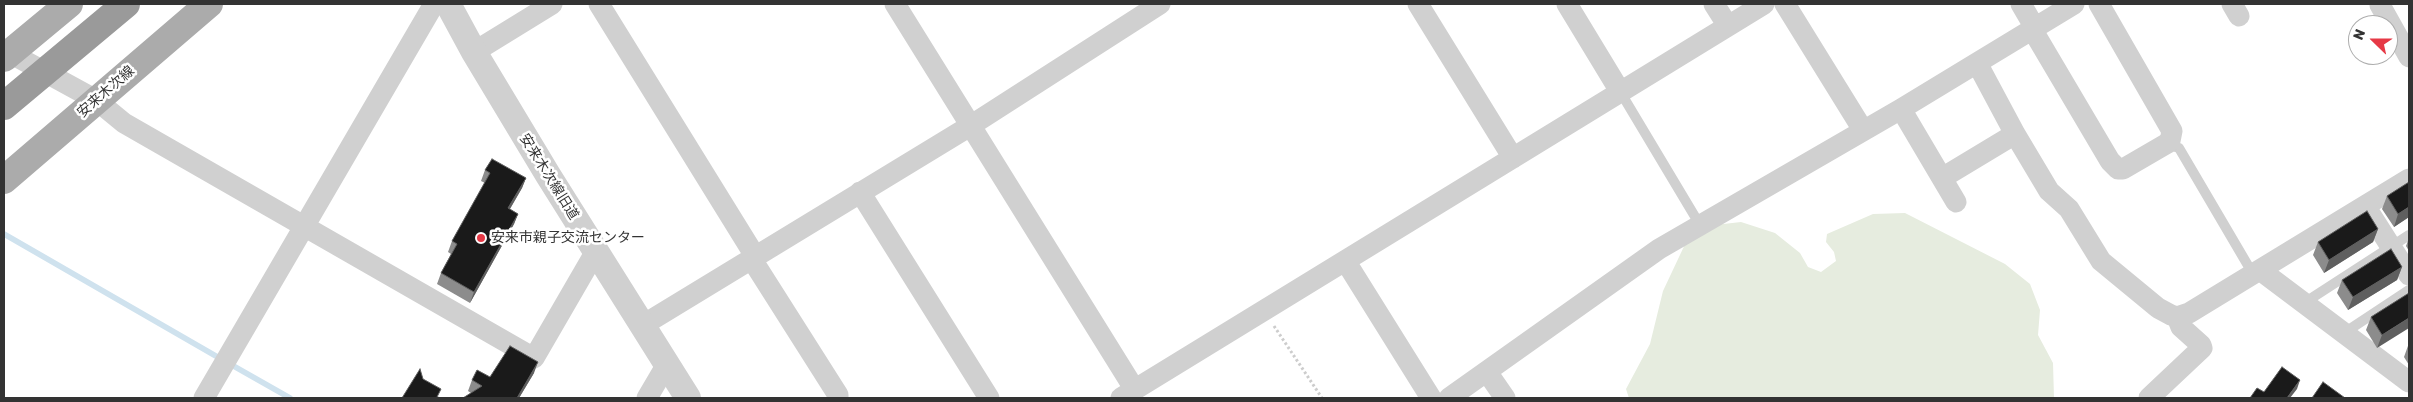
<!DOCTYPE html>
<html>
<head>
<meta charset="utf-8">
<style>
  body { margin:0 }
  #map { position:relative; width:2413px; height:402px; overflow:hidden; background:#fff; font-family:Rubik,sans-serif }
  canvas { display:block }
  .frame { position:absolute; inset:0; border:5px solid #333; pointer-events:none }
  .north { position:absolute; left:2348px; top:15px; width:50px; height:50px; box-sizing:border-box; background:#fff; border:1px solid #adadad; border-radius:50%; rotate:292deg; font-size:14px; font-weight:700; line-height:20px; text-align:center; color:#333 }
  .north::after { content:''; display:block; margin:auto; width:18px; height:22px; background:#e63946; clip-path:polygon(50% 0,100% 100%,50% 72%,0 100%) }
</style>
</head>
<body>
<div id="map">
<canvas width="2413" height="402"></canvas>
<div class="frame"></div>
<div class="north">N</div>
</div>
<script>
const c = document.querySelector('canvas').getContext('2d');
c.lineJoin = 'round';
function fillPath(path, color) {
  c.fillStyle = color;
  c.fill(path, 'evenodd');
}
function toPath(rows) {
  const path = new Path2D();
  for (const r of rows) {
    path.moveTo(r[0], r[1]);
    for (let i = 2; i < r.length; i += 2) path.lineTo(r[i], r[i + 1]);
  }
  return path;
}
function trace(path, color, width, dash) {
  c.strokeStyle = color;
  c.lineWidth = width;
  c.lineCap = dash ? 'butt' : 'round';
  c.setLineDash(dash || []);
  c.stroke(path);
}
function drawText(font, color, halo, rows, align = 'center') {
  c.font = font + ' Rubik,"Noto Sans JP",sans-serif';
  c.lineWidth = 5;
  c.setLineDash([]);
  c.textBaseline = 'middle';
  c.strokeStyle = halo;
  c.fillStyle = color;
  for (const [text, x, y, turn = 0] of rows) {
    c.save();
    c.translate(x, y);
    c.rotate((+turn || 0) * Math.PI / 180);
    c.textAlign = isNaN(turn) ? turn : align;
    if (halo) c.strokeText(text, 0, 0);
    c.fillText(text, 0, 0);
    c.restore();
  }
}
fillPath(toPath([
  [1905,213,2005,264,2030,284,2040,310,2038,335,2053,363,2054,398,1629,398,1626,389,1650,344,1663,291,1687,240,1706,226,1741,222,1775,233,1800,253,1808,267,1821,272,1836,261,1834,252,1826,242,1827,234,1873,214]
]), '#e6ecdf');
trace(toPath([
  [4,234,221,359],
  [230,364,290,398]
]), '#cfe2ee', 5.5);
trace(toPath([
  [1274,326,1322,398]
]), '#cdcdcd', 3, [2.5, 2.5]);
trace(toPath([
  [1621,93,1700,225],
  [2166,144,2179,148,2253,274],
  [2304,303,2409,235],
  [2344,333,2409,290]
]), '#d0d0d0', 10);
trace(toPath([
  [599,4,755,256],
  [895,4,1135,390],
  [1418,4,1513,158],
  [1567,4,1621,93],
  [1714,4,1728,26],
  [1785,4,1863,130],
  [2021,4,2035,28],
  [2232,4,2239,16],
  [2380,5,2409,57],
  [2032,29,2110,161,2118,169,2123,169,2166,144,2170,141,2172,131,2099,4],
  [474,52,552,4],
  [10,53,96,100,124,123,534,358,596,251],
  [1977,63,2015,134,2049,191,2069,209,2101,261,2158,308,2171,315,2177,317,2189,313,2409,179],
  [1901,109,1956,202],
  [1942,178,2015,134],
  [860,192,989,398],
  [2365,206,2409,275],
  [751,258,838,395,838,398],
  [1346,262,1431,398],
  [2260,270,2409,382],
  [643,325,970,126,1160,4],
  [1487,372,1505,398],
  [204,398,434,4],
  [647,398,667,364],
  [1121,398,1764,4],
  [1449,398,1659,249,1901,109,2074,4],
  [2149,398,2202,348,2201,345,2181,327,2177,317]
]), '#d0d0d0', 21);
trace(toPath([
  [448,4,474,52,548,175,688,398]
]), '#d0d0d0', 26);
trace(toPath([
  [4,58,69,4],
  [4,180,209,4]
]), '#ababab', 28);
trace(toPath([
  [4,106,126,4]
]), '#9a9a9a', 28);
fillPath(toPath([
  [485,170,526,178,522,188,510,209,518,214,514,224,470,303,437,284,441,273,451,254,448,252,452,241,485,183,481,181],
  [2387,196,2409,217,2394,227,2382,209],
  [2378,229,2373,242,2324,273,2313,255,2318,242],
  [2409,238,2409,251,2406,246],
  [2402,267,2397,280,2348,310,2337,293,2342,280],
  [2409,293,2377,348,2366,330,2371,317],
  [2409,343,2409,365,2404,357],
  [534,373,519,398,463,398,471,393,468,391,472,380,490,377]
]), '#8c8c8c');
fillPath(toPath([
  [526,178,522,188,504,219,508,208],
  [2409,207,2409,217,2394,227,2398,214],
  [518,214,514,224,470,303,474,292],
  [2378,229,2373,242,2324,273,2329,260],
  [2402,267,2397,280,2348,310,2353,297],
  [2409,318,2409,328,2377,348,2382,335],
  [538,362,534,373,519,398,517,398],
  [2300,380,2297,389,2290,398,2287,398]
]), '#5f5f5f');
const building = toPath([
  [492,159,526,178,508,208,518,214,474,292,441,273,457,244,452,241,490,173,485,170,492,159],
  [2409,182,2409,207,2398,214,2387,196,2409,182],
  [2367,211,2378,229,2329,260,2318,242,2367,211],
  [2391,249,2402,267,2353,297,2342,280,2391,249],
  [2409,293,2409,318,2382,335,2371,317,2409,293],
  [510,346,538,362,517,398,463,398,482,386,472,380,477,370,490,377,510,346],
  [2282,367,2300,380,2287,398,2250,398,2257,388,2264,392,2282,367],
  [420,369,423,379,441,389,437,397,442,398,402,398,420,369],
  [2323,382,2345,398,2312,398,2323,382]
]);
fillPath(building, '#1a1a1a');
trace(building, '#5f5f5f', 1);
for (const [x, y, r, color] of [
  [481,238,5,"#e63946"]
]) {
  const dot = new Path2D();
  dot.arc(x, y, r, 0, 2 * Math.PI);
  c.fillStyle = color;
  c.fill(dot);
  trace(dot, '#fff', 2);
}
drawText('14px', '#333', '#fff', [
  ["安来木次線",106,92,-41],
  ["安来木次線旧道",549,177,58]
]);
drawText('14px', '#333', '#fff', [
  ["安来市親子交流センター",491,238]
], 'left');
</script>
</body>
</html>
